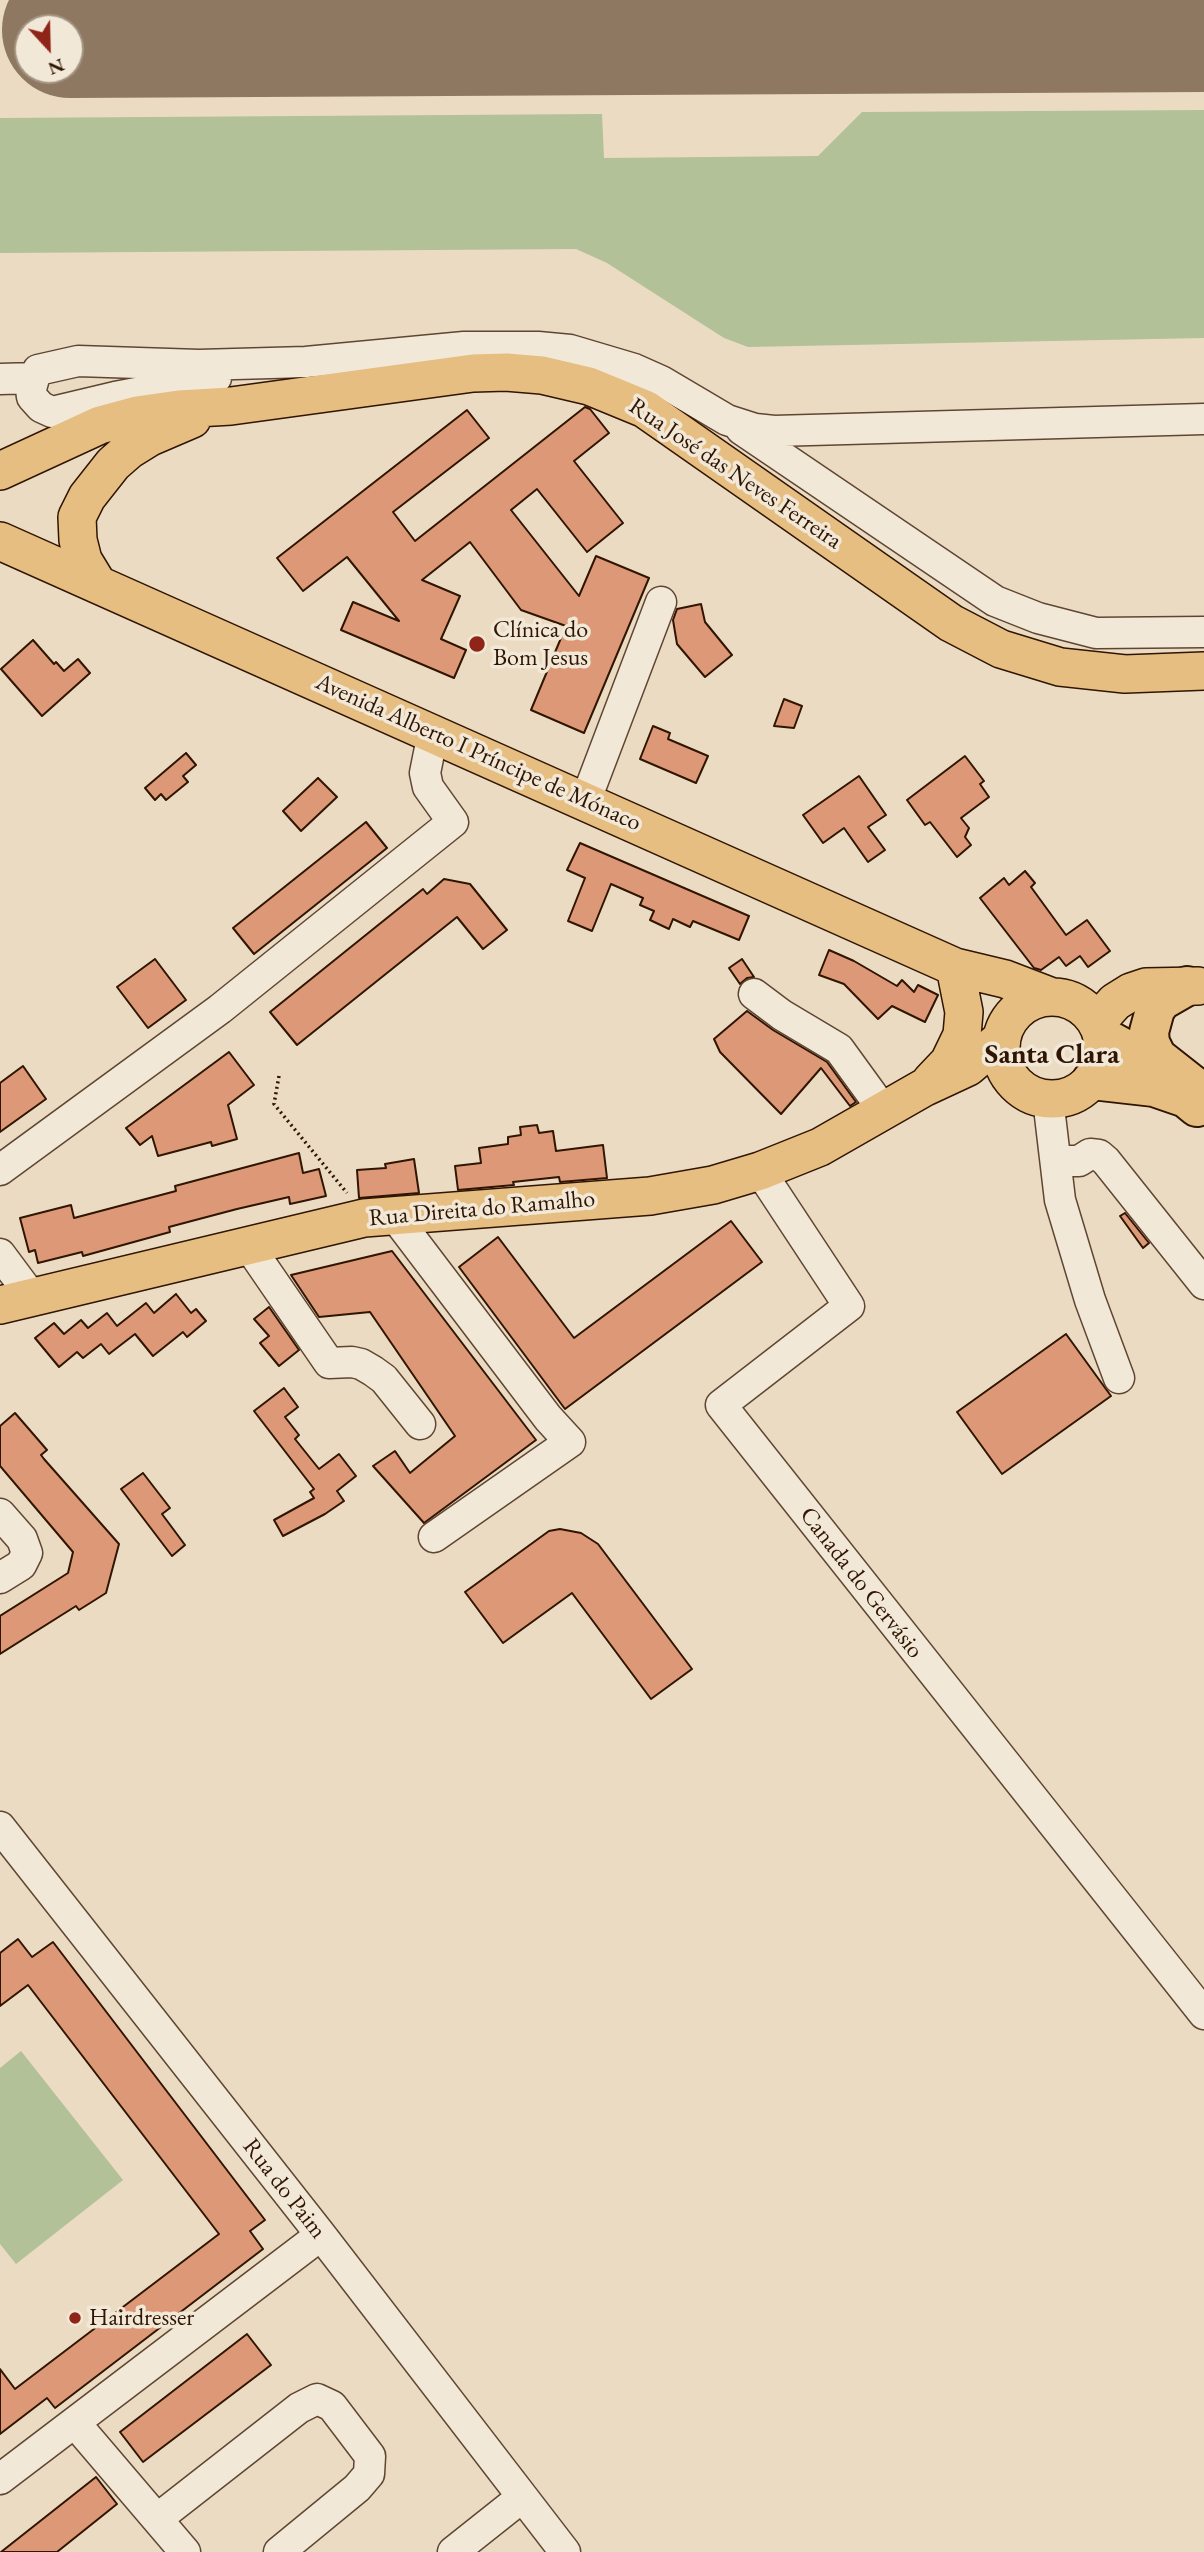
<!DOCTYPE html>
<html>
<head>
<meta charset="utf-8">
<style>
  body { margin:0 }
  #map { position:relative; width:1204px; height:2552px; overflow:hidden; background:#ebdbc2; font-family:"EB Garamond",serif }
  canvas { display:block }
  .north { position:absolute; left:14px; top:14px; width:70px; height:70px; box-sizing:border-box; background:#f2e8d7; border:2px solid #a49482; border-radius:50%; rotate:158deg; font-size:19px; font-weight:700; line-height:28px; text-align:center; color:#301502 }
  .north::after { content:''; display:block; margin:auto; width:24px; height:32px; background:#8f2418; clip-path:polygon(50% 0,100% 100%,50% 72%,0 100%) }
</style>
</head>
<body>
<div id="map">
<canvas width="1204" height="2552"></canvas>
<div class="north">N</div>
</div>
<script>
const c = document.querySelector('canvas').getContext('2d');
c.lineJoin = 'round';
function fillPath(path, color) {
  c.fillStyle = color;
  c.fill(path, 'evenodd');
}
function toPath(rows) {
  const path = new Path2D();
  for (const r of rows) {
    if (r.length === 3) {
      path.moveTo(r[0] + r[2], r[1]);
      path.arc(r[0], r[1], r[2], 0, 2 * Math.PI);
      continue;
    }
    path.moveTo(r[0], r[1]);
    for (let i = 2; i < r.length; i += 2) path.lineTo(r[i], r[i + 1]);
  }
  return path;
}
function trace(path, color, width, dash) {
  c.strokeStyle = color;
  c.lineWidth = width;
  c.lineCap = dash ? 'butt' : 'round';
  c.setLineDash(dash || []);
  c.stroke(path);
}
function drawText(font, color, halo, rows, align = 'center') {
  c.font = font + ' "EB Garamond",serif';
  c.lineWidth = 7;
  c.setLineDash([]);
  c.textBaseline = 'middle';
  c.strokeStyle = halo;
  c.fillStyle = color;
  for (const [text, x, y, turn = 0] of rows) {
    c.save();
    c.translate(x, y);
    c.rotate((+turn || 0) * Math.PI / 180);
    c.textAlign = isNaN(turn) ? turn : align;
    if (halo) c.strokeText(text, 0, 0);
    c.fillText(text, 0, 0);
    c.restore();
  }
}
fillPath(toPath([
  [1204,110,1204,338,748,347,724,338,607,263,576,249,0,253,0,118,602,114,604,158,818,156,862,112],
  [21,2051,123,2180,16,2264,0,2244,0,2068]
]), '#b2c197');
trace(toPath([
  [70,30,1204,24]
]), '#8e7862', 136);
const building = toPath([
  [585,407,590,409,609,433,574,461,623,523,587,552,537,489,511,510,579,596,596,556,649,578,584,733,531,710,566,626,521,610,470,542,422,580,460,596,441,639,466,650,454,678,341,630,353,602,399,621,347,557,303,591,277,558,467,410,489,438,393,512,415,541,585,407],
  [701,604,705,622,732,655,705,677,677,644,673,620,677,609,701,604],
  [33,640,54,664,56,662,64,671,78,659,90,673,42,716,1,669,33,640],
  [784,699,802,706,794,728,774,726,784,699],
  [653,726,670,733,668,739,708,756,696,783,640,759,653,726],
  [186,753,196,765,183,776,188,782,166,800,161,794,155,800,145,788,186,753],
  [965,756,984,781,980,784,989,797,961,818,969,828,965,837,971,845,957,857,930,822,925,825,907,800,965,756],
  [859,776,886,815,868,827,885,850,868,862,844,828,823,843,803,815,859,776],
  [318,778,337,797,301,831,283,811,318,778],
  [366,822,387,848,254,954,233,928,366,822],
  [580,843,749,916,739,940,693,921,690,927,673,919,669,929,650,920,654,911,640,905,643,898,611,884,592,931,568,921,585,878,567,870,580,843],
  [1025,871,1035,883,1031,887,1066,935,1087,920,1110,951,1088,967,1080,956,1066,966,1059,957,1041,970,1034,968,980,898,1004,878,1009,885,1025,871],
  [444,879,470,884,507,930,483,949,457,917,297,1045,270,1012,423,889,427,894,444,879],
  [829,950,854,961,897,986,902,980,914,992,918,985,938,995,925,1022,892,1006,878,1019,844,984,819,975,829,950],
  [155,959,186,1000,148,1028,117,987,155,959],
  [742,959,754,977,747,978,740,984,729,968,742,959],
  [747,1011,773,1030,827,1062,856,1102,850,1106,821,1068,781,1114,720,1052,714,1039,747,1011],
  [229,1052,254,1085,228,1105,237,1139,212,1146,211,1142,158,1156,152,1136,140,1145,126,1128,229,1052],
  [23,1066,46,1099,0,1132,0,1083,23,1066],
  [537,1125,539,1133,553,1131,556,1151,603,1145,607,1178,560,1182,559,1177,513,1182,514,1185,458,1190,455,1166,481,1163,479,1148,508,1144,508,1137,521,1135,520,1127,537,1125],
  [299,1153,303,1173,319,1169,326,1196,290,1204,289,1197,237,1209,169,1227,170,1232,83,1256,82,1252,38,1263,35,1250,29,1252,20,1218,71,1205,74,1218,176,1191,175,1186,299,1153],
  [414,1159,419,1193,359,1198,357,1170,386,1168,385,1164,414,1159],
  [1125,1213,1149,1243,1143,1248,1120,1216,1125,1213],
  [731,1221,762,1262,565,1409,459,1267,498,1237,574,1338,731,1221],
  [392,1251,536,1440,424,1523,373,1466,395,1451,410,1473,455,1436,370,1312,319,1317,291,1275,392,1251],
  [176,1294,191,1313,196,1309,206,1321,187,1337,183,1332,153,1356,135,1334,109,1354,101,1344,83,1358,77,1352,59,1367,35,1338,54,1323,64,1334,81,1320,88,1328,107,1313,117,1326,146,1303,154,1313,176,1294],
  [269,1307,299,1350,279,1366,260,1343,269,1336,254,1319,269,1307],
  [1066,1334,1111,1396,1002,1474,957,1412,1066,1334],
  [284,1388,298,1407,285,1417,299,1435,295,1439,319,1469,339,1454,356,1476,337,1491,344,1501,325,1514,283,1536,274,1520,314,1498,310,1492,314,1489,254,1411,284,1388],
  [15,1413,47,1450,41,1455,44,1459,119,1544,106,1593,79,1610,76,1606,0,1654,0,1616,68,1573,73,1552,0,1466,0,1426,15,1413],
  [143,1473,170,1508,162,1514,185,1545,172,1556,121,1489,143,1473],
  [560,1529,581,1533,598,1544,692,1669,651,1699,572,1593,503,1643,465,1592,549,1531,560,1529],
  [18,1939,32,1957,53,1942,265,2220,250,2231,263,2249,55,2408,47,2398,0,2434,0,2369,15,2389,219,2234,28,1985,0,2006,0,1953,18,1939],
  [247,2334,271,2365,143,2462,120,2432,247,2334],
  [96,2477,117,2504,57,2552,1,2552,96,2477]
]);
fillPath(building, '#d97');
trace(building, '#301502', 2);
const minor = toPath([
  [34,378,31,389,32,397,41,407,52,412,115,397,216,378],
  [0,379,34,378,38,370,78,361,199,365,306,362,464,347,538,347,570,350,634,369,661,381,727,420,755,429,774,431,1204,419],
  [741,429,995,601,1038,618,1096,633,1204,632],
  [585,802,661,602],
  [754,994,782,1015,839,1049,884,1111],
  [1048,1099,1060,1200,1090,1300,1119,1378],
  [1057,1161,1079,1161,1090,1154,1099,1155,1106,1161,1204,1284],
  [0,1170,220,1009,453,822,428,787,425,773,433,733],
  [760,1171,849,1306,721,1405,1204,2014],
  [393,1214,548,1418,570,1442,434,1537],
  [248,1245,329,1363,352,1362,361,1364,373,1371,384,1379,420,1424],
  [0,1254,32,1297],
  [0,1514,22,1539,27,1553,21,1565,0,1578],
  [0,1827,321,2235,565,2552],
  [75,2423,185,2552],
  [0,2479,321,2235],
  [157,2519,299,2408,317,2399,332,2406,370,2456,369,2474,357,2488,279,2552],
  [453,2552,521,2498]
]);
const major = toPath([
  [0,471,100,425,137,415,179,409,231,406,473,373,506,372,542,375,589,386,645,409,951,623,1001,649,1060,667,1125,674,1204,671],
  [0,541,955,967,1005,979,1052,997],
  [97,583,83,560,78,540,77,517,87,497,113,464,129,450,150,437,192,419],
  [1052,1048,51],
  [1097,1022,1115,1002,1131,992,1146,987,1198,986],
  [931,1081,949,1062,962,1035,964,1012,955,967],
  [0,1305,364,1218,650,1196,713,1185,760,1171,820,1147,925,1087,968,1067,1001,1039]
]);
const highway = toPath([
  [1187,986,1161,1001,1155,1010,1149,1032,1150,1043,1157,1057,1204,1094],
  [1103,1037,1171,1074],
  [1092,1080,1154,1087,1186,1098,1197,1107]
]);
trace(minor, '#5f4632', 33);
trace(major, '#301502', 40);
trace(highway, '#301502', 42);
trace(toPath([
  [279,1076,274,1104,347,1193]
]), '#301502', 3.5, [2, 3.5]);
trace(minor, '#f2e8d7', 30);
trace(major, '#e6be81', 37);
trace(highway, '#e6be81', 38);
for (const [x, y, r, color] of [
  [477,644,9,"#8f2418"],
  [75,2318,7,"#8f2418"]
]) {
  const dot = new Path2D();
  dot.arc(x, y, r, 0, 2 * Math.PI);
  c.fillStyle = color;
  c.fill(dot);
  trace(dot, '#f2e8d7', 2.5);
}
drawText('24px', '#301502', '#f2e8d7', [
  ["Rua José das Neves Ferreira",735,474,34],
  ["Avenida Alberto I Príncipe de Mónaco",478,753,24],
  ["Rua Direita do Ramalho",482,1209,-5],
  ["Canada do Gervásio",861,1583,52],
  ["Rua do Paim",284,2189,52]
]);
drawText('24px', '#301502', '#f2e8d7', [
  ["Clínica do",493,630],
  ["Bom Jesus",493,658],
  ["Hairdresser",89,2318]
], 'left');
drawText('bold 28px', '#301502', '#f2e8d7', [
  ["Santa Clara",1052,1055]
]);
</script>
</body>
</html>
